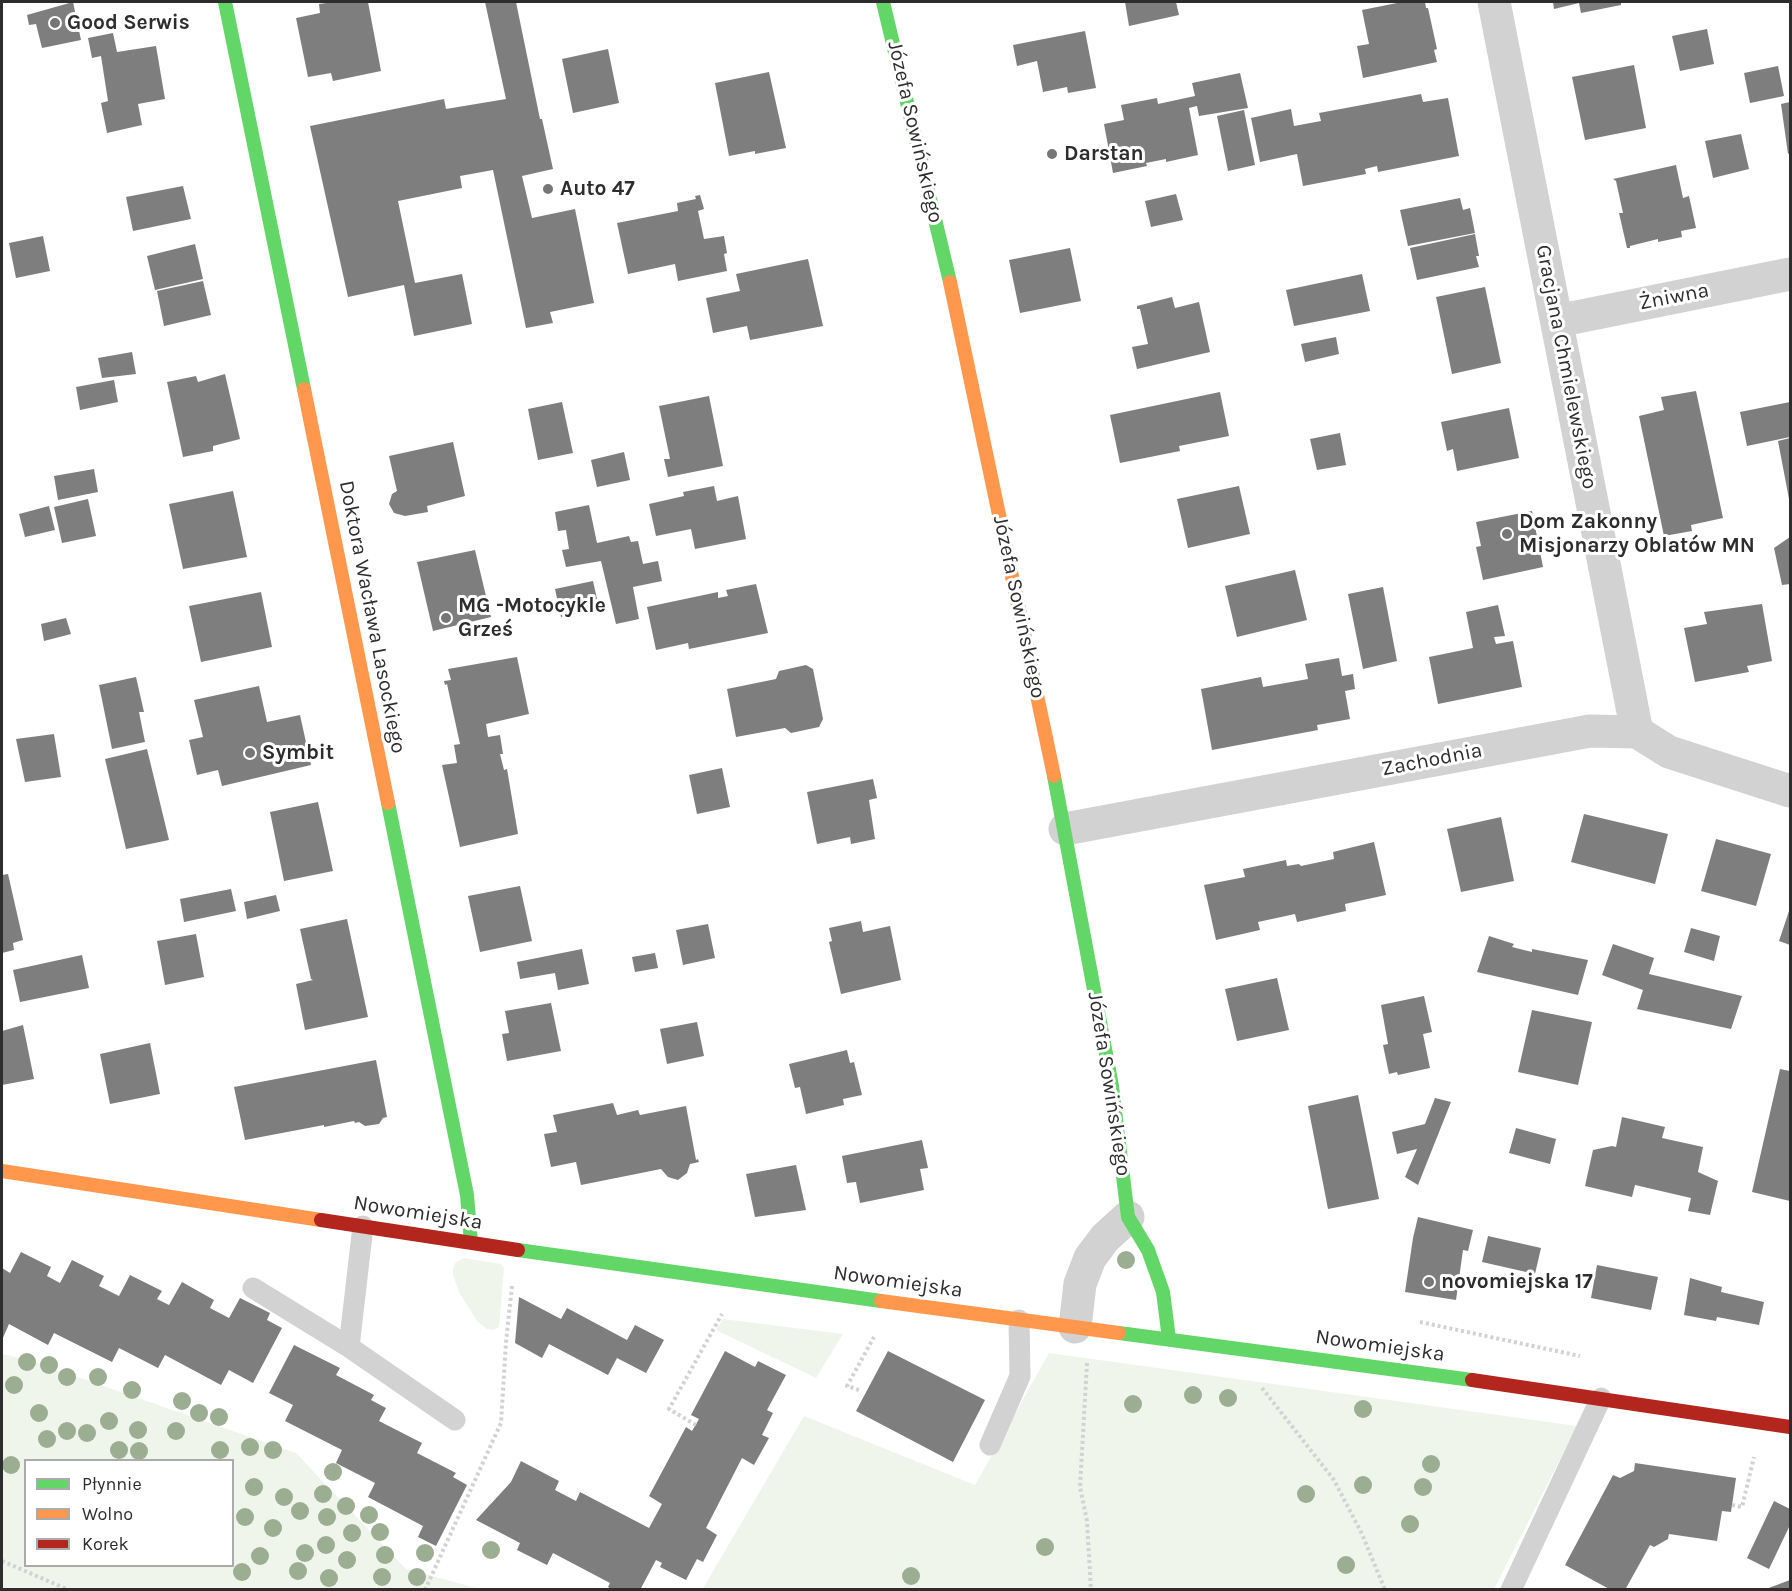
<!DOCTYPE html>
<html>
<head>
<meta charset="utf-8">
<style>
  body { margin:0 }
  #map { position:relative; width:1792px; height:1591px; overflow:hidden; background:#fff; font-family:Karla,sans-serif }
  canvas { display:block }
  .frame { position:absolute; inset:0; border:3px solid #2d2d2d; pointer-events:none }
  .legend { position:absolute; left:24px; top:1459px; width:210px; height:108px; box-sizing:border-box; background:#fff; border:2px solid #ababab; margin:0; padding:8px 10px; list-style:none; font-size:18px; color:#2d2d2d }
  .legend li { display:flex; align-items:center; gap:12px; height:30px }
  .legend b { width:30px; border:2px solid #ababab }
</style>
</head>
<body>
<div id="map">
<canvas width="1792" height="1591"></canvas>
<div class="frame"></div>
<ul class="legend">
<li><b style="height:8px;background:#63d668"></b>Płynnie</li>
<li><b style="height:8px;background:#ff974d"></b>Wolno</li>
<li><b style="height:8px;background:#b3261e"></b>Korek</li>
</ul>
</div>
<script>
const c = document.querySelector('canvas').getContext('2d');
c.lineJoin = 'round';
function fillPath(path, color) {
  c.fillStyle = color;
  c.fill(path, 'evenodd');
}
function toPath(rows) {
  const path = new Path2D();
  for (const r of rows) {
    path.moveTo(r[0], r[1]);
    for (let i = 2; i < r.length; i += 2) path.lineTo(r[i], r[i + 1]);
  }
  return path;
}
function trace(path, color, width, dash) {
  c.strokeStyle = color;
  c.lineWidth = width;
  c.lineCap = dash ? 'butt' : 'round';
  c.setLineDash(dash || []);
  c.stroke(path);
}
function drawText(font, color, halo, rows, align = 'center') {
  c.font = font + ' Karla,sans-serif';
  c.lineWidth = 6;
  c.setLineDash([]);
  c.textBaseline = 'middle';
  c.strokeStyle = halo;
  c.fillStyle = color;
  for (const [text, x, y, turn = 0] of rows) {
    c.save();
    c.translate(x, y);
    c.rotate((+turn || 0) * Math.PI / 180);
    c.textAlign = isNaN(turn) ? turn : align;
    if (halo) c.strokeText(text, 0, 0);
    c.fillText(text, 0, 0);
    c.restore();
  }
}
fillPath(toPath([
  [464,1258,501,1264,504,1268,499,1327,493,1330,487,1329,478,1322,460,1294,453,1275,453,1269,455,1263],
  [723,1319,843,1334,816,1378,716,1330],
  [1049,1353,1577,1426,1494,1589,702,1590,804,1416,975,1485],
  [2,1354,29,1360,296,1453,406,1569,480,1589,2,1589],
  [26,1460,232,1460,232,1566,26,1566]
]), '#eff5eb');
fillPath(toPath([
  [73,2,81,40,42,48,36,24,29,25,27,15],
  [334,2,368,2,381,71,333,81,331,73,308,77,296,18,320,13,319,4],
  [485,2,516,2,540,119,542,119,553,169,522,176,532,218,575,209,594,303,550,312,553,323,526,328,493,170,460,176,462,188,398,201,415,283,462,274,472,324,414,336,404,285,348,297,310,126,444,99,446,109,506,99],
  [1125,2,1176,2,1179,15,1129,26],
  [1402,2,1425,2,1426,8,1428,8,1437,49,1434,50,1437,62,1363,78,1357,46,1369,44,1362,10],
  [1553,2,1621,2,1621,5,1581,13,1579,3,1554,9],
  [1707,29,1714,64,1680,71,1672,36],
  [1085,31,1096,88,1068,93,1067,87,1043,92,1037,61,1017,66,1013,45],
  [113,33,117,52,156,46,165,99,138,104,142,125,107,133,101,103,108,101,101,56,92,58,88,38],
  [608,49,619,103,573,113,562,59],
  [1634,65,1646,128,1585,140,1572,77],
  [1778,66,1784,96,1750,103,1744,73],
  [769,72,786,148,755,154,755,151,729,156,715,83],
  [1240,73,1248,108,1199,116,1197,106,1189,108,1198,155,1166,162,1166,159,1146,163,1147,166,1113,173,1104,124,1124,120,1121,105,1157,98,1158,104,1195,96,1192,83],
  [1421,94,1423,102,1448,98,1459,156,1378,172,1377,166,1365,169,1366,174,1303,186,1297,154,1260,162,1251,118,1291,109,1294,126,1321,121,1319,113],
  [1790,102,1790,153,1788,154,1781,104],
  [1244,110,1255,165,1228,171,1217,116],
  [1741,134,1749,169,1713,178,1705,141],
  [1676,165,1683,198,1689,196,1696,228,1681,231,1682,237,1658,242,1658,239,1630,246,1630,248,1627,248,1619,213,1623,213,1616,181,1613,179],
  [183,186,191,219,133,231,126,197],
  [1176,194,1183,220,1151,227,1145,201],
  [700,195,704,209,698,211,704,239,724,236,727,253,724,254,727,271,678,281,675,264,628,274,617,223,678,211,677,203,696,199,695,196],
  [1460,198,1463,210,1470,208,1475,233,1408,246,1400,210],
  [1475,234,1479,256,1476,256,1479,267,1417,280,1410,248],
  [43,236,50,271,16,278,9,243],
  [195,244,203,279,155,290,147,256],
  [1070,248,1081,301,1020,313,1009,260],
  [808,259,823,326,750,340,747,326,713,333,706,298,740,291,736,274],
  [1362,274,1370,311,1294,326,1286,290],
  [203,281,211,315,164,326,157,291],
  [1485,287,1501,363,1452,374,1436,297],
  [1172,297,1175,308,1199,302,1210,352,1137,369,1132,347,1148,344,1140,309,1137,309,1137,306],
  [1336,337,1339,354,1305,362,1301,344],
  [132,352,136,374,102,378,98,358],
  [225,374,240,439,213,446,213,451,183,457,167,382,196,376,198,382],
  [114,380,118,402,80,410,76,387],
  [1696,391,1723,518,1691,525,1692,531,1664,536,1639,416,1664,410,1661,397],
  [1220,392,1229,436,1179,446,1180,451,1120,463,1110,415],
  [709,396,723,466,668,477,664,459,670,459,659,406],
  [562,402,573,453,538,460,528,409],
  [1790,402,1790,437,1747,446,1740,412],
  [1509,408,1519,458,1457,471,1453,449,1447,451,1441,422],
  [1340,433,1346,465,1317,470,1310,439],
  [1790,438,1790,499,1789,499,1778,441],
  [453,442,465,496,427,506,428,512,405,516,394,513,389,504,392,494,397,491,389,456],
  [624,452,630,480,597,487,591,460],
  [94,469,98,492,58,500,54,476],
  [714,486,717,501,738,496,746,539,695,549,691,529,656,536,649,504,684,496,683,492],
  [1239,486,1250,534,1188,548,1177,499],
  [233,491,247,557,183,569,169,504],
  [88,499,96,536,62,543,54,507],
  [589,505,597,543,629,536,631,542,638,541,643,564,658,561,662,581,633,587,639,619,616,624,601,561,566,567,562,550,569,549,566,530,558,531,555,512],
  [49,506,55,530,25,537,19,514],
  [1532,511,1543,567,1483,580,1476,547,1481,546,1476,522],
  [1790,537,1790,584,1782,585,1774,548],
  [475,550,491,617,433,631,417,562],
  [1295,570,1307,620,1237,637,1225,586],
  [593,581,599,608,561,617,555,589],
  [756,584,768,633,689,649,688,643,656,650,647,607,718,592,718,598,728,596,726,590],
  [1383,587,1397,661,1363,669,1348,594],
  [261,592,272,647,201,662,189,606],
  [1762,604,1772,661,1747,666,1749,672,1695,682,1684,628,1707,624,1704,612],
  [1498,605,1505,636,1494,637,1496,644,1513,641,1522,687,1438,704,1429,657,1473,648,1466,612],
  [66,618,71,634,44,641,41,624],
  [517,657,529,714,486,724,488,737,500,735,503,754,500,754,504,770,507,769,518,834,460,847,442,765,457,763,454,745,460,744,447,684,445,685,444,681,451,680,448,669],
  [1339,658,1342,676,1353,674,1355,689,1345,691,1350,719,1317,725,1318,730,1212,750,1201,689,1261,677,1263,687,1308,679,1305,664],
  [806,665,813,669,823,719,819,727,791,733,785,728,736,737,727,689,776,679,779,671],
  [136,677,144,712,139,712,145,742,112,749,99,685],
  [259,686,267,722,300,715,311,765,222,786,218,770,197,775,189,740,203,737,194,700],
  [54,734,61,777,25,782,16,739],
  [147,749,169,840,126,849,105,759],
  [722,768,730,807,697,814,689,775],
  [873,779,877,798,869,800,875,839,851,844,850,837,817,844,807,792],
  [318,802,333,871,284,881,270,812],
  [1584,814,1668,834,1655,884,1571,862],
  [1501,817,1514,881,1461,892,1447,829],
  [1716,839,1771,854,1756,906,1701,891],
  [1374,842,1386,895,1345,904,1346,911,1297,922,1295,914,1258,922,1260,930,1216,940,1204,885,1245,877,1243,869,1286,860,1287,866,1299,864,1301,866,1334,859,1333,852],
  [8,874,23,940,13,943,14,950,2,953,2,875],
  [520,886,532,941,480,952,468,896],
  [231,889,236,911,184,922,180,899],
  [276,895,280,911,247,919,244,902],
  [1790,908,1790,945,1779,941],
  [347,919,368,1017,305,1030,296,984,313,980,311,979,300,929],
  [861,921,863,932,890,926,901,980,841,994,829,942,832,941,829,928],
  [708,924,715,958,683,965,676,930],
  [1691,928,1720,936,1714,961,1684,952],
  [196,934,204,977,165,985,157,941],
  [1489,936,1514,944,1512,947,1532,952,1532,949,1588,960,1578,995,1477,972],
  [1613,944,1654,958,1649,974,1742,996,1731,1029,1637,1009,1643,990,1602,975],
  [582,949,589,984,558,990,555,973,520,979,517,962],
  [655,953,658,968,635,972,632,957],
  [82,955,89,988,20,1002,13,970],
  [1277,978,1289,1030,1237,1041,1225,989],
  [1424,996,1432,1032,1423,1034,1430,1068,1398,1075,1397,1072,1389,1074,1383,1045,1388,1044,1381,1005],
  [551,1003,561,1051,507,1061,502,1034,509,1033,505,1011],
  [1532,1010,1592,1022,1578,1085,1518,1072],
  [697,1022,704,1056,667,1064,660,1029],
  [23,1025,34,1079,2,1085,2,1031],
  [150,1043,160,1094,110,1104,100,1054],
  [847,1050,850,1063,854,1062,862,1095,843,1099,844,1105,806,1114,800,1087,795,1088,789,1064],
  [376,1060,387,1117,383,1118,379,1124,365,1126,359,1122,355,1123,354,1121,324,1127,324,1125,245,1140,234,1087],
  [1780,1069,1790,1071,1790,1201,1752,1192],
  [1358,1095,1379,1199,1328,1209,1308,1106],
  [1435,1098,1451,1102,1418,1185,1405,1177,1417,1149,1397,1154,1392,1132,1425,1124],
  [613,1103,617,1115,638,1110,640,1115,686,1106,696,1160,698,1159,699,1162,690,1164,687,1173,678,1180,668,1177,661,1169,581,1185,576,1162,551,1167,544,1134,557,1132,553,1115],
  [1622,1117,1665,1127,1662,1138,1703,1147,1698,1172,1718,1181,1710,1215,1688,1211,1691,1198,1635,1185,1632,1197,1585,1186,1593,1150,1612,1146,1616,1147],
  [1516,1128,1556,1139,1550,1164,1509,1153],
  [922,1140,928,1168,920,1169,924,1190,860,1203,856,1182,847,1183,842,1156],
  [796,1165,806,1210,755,1217,746,1174],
  [1418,1217,1473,1230,1468,1251,1463,1250,1456,1300,1405,1292,1413,1238],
  [1488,1236,1541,1248,1535,1274,1482,1262],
  [21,1252,51,1267,47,1276,60,1283,72,1260,104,1276,99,1286,119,1296,130,1275,162,1291,157,1299,169,1305,182,1282,214,1300,210,1308,229,1318,240,1298,270,1313,267,1320,282,1328,253,1383,229,1370,221,1385,165,1355,158,1368,119,1348,112,1362,54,1333,48,1345,9,1324,2,1340,2,1268,10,1273],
  [1597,1265,1658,1277,1651,1310,1591,1298],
  [1690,1278,1722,1287,1721,1292,1764,1302,1759,1325,1717,1317,1716,1321,1684,1315],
  [519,1297,561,1319,567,1308,627,1340,635,1325,664,1340,646,1373,617,1358,608,1375,549,1344,542,1358,515,1343],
  [294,1345,340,1368,336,1375,374,1395,371,1400,386,1408,379,1421,422,1443,417,1453,456,1473,453,1477,467,1485,436,1546,418,1537,423,1526,368,1497,375,1483,336,1463,342,1450,285,1421,293,1405,269,1393],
  [725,1351,755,1367,758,1361,786,1375,767,1410,773,1413,762,1435,769,1438,754,1465,742,1458,706,1528,717,1535,703,1562,697,1559,686,1580,660,1567,662,1563,656,1560,640,1590,613,1590,608,1587,610,1583,553,1553,547,1565,517,1550,520,1543,476,1520,511,1482,521,1461,559,1481,555,1490,576,1501,580,1492,649,1528,662,1504,649,1496,686,1427,692,1431,699,1419,691,1415],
  [888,1351,985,1400,953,1462,856,1411],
  [1635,1463,1736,1478,1731,1512,1722,1511,1717,1541,1669,1534,1668,1539,1654,1547,1650,1545,1625,1590,1611,1590,1565,1565,1613,1475,1620,1478,1634,1471],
  [1774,1501,1790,1509,1790,1525,1769,1569,1747,1558],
  [1790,1580,1790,1590,1766,1590,1766,1589]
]), '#7e7e7e');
trace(toPath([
  [1420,1322,1580,1356],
  [1087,1363,1080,1487,1087,1521,1091,1590],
  [1262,1388,1334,1480,1362,1534,1385,1590],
  [859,1390,847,1386,874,1337],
  [696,1425,669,1409,722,1314],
  [1732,1505,1742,1507,1754,1457],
  [2,1561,69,1590],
  [425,1590,501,1423,506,1342,512,1286]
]), '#d2d2d2', 4, [3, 3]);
trace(toPath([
  [363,1226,349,1347,455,1420],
  [253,1288,349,1347],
  [990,1445,1020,1376,1019,1320],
  [1511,1590,1601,1398]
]), '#d2d2d2', 21);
trace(toPath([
  [1494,2,1637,732],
  [1557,321,1790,274],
  [1065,829,1590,731,1637,732,1669,752,1790,791],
  [1075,1327,1080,1284,1090,1258,1105,1238,1128,1217]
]), '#d2d2d2', 33);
trace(toPath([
  [225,2,304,389],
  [883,2,950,282],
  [1054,776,1112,1086,1128,1217,1148,1250,1163,1292,1169,1339],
  [388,803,467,1195,471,1242],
  [518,1250,881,1301],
  [1119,1333,1472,1380]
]), '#63d668', 14);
trace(toPath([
  [950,282,1054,776],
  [304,389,388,803],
  [2,1171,321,1220],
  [881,1301,1119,1333]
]), '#ff974d', 14);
trace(toPath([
  [321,1220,518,1250],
  [1472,1380,1790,1427]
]), '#b3261e', 14);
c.fillStyle = '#9cae92';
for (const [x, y] of [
  [1126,1260],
  [27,1362],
  [49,1365],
  [67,1377],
  [98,1377],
  [14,1385],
  [132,1390],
  [1193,1395],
  [1228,1398],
  [182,1401],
  [1133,1404],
  [1363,1409],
  [39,1413],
  [199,1413],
  [219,1417],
  [109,1421],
  [138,1430],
  [67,1431],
  [176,1431],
  [87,1433],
  [47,1439],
  [250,1447],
  [119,1450],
  [220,1450],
  [273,1450],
  [139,1451],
  [1431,1464],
  [11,1465],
  [333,1472],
  [1363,1485],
  [254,1487],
  [1423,1487],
  [323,1494],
  [1306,1494],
  [284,1497],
  [346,1506],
  [300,1511],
  [369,1515],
  [245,1517],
  [327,1517],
  [1410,1524],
  [273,1528],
  [380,1532],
  [352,1533],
  [326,1545],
  [1045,1547],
  [491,1550],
  [305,1553],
  [425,1553],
  [385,1555],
  [260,1556],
  [347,1560],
  [1346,1565],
  [298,1571],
  [242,1572],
  [911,1576],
  [382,1577],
  [417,1577],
  [329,1578]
]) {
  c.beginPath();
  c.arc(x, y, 9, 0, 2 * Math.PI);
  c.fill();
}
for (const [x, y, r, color] of [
  [55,23,6,"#767676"],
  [1052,154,6,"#767676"],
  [548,189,6,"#767676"],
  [1507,534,6,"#767676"],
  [446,618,6,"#767676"],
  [250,753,6,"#767676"],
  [1429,1282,6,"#767676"]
]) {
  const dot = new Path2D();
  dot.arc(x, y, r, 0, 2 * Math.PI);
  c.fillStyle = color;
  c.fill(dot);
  trace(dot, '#fff', 2);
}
drawText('bold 21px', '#2d2d2d', '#fff', [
  ["Good Serwis",67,23],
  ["Darstan",1064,154],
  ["Auto 47",560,189],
  ["Dom Zakonny",1519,522],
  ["Misjonarzy Oblatów MN",1519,546],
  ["MG -Motocykle",458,606],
  ["Grześ",458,630],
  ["Symbit",262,753],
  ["novomiejska 17",1441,1282]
], 'left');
drawText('21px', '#2d2d2d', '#fff', [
  ["Józefa Sowińskiego",915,132,77],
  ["Żniwna",1674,297,-11],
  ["Gracjana Chmielewskiego",1566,367,79],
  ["Józefa Sowińskiego",1019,607,78],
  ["Doktora Wacława Lasockiego",372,617,79],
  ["Zachodnia",1432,760,-11],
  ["Józefa Sowińskiego",1109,1084,81],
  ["Nowomiejska",418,1213,9],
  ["Nowomiejska",898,1282,8],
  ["Nowomiejska",1380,1346,8]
]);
</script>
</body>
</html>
